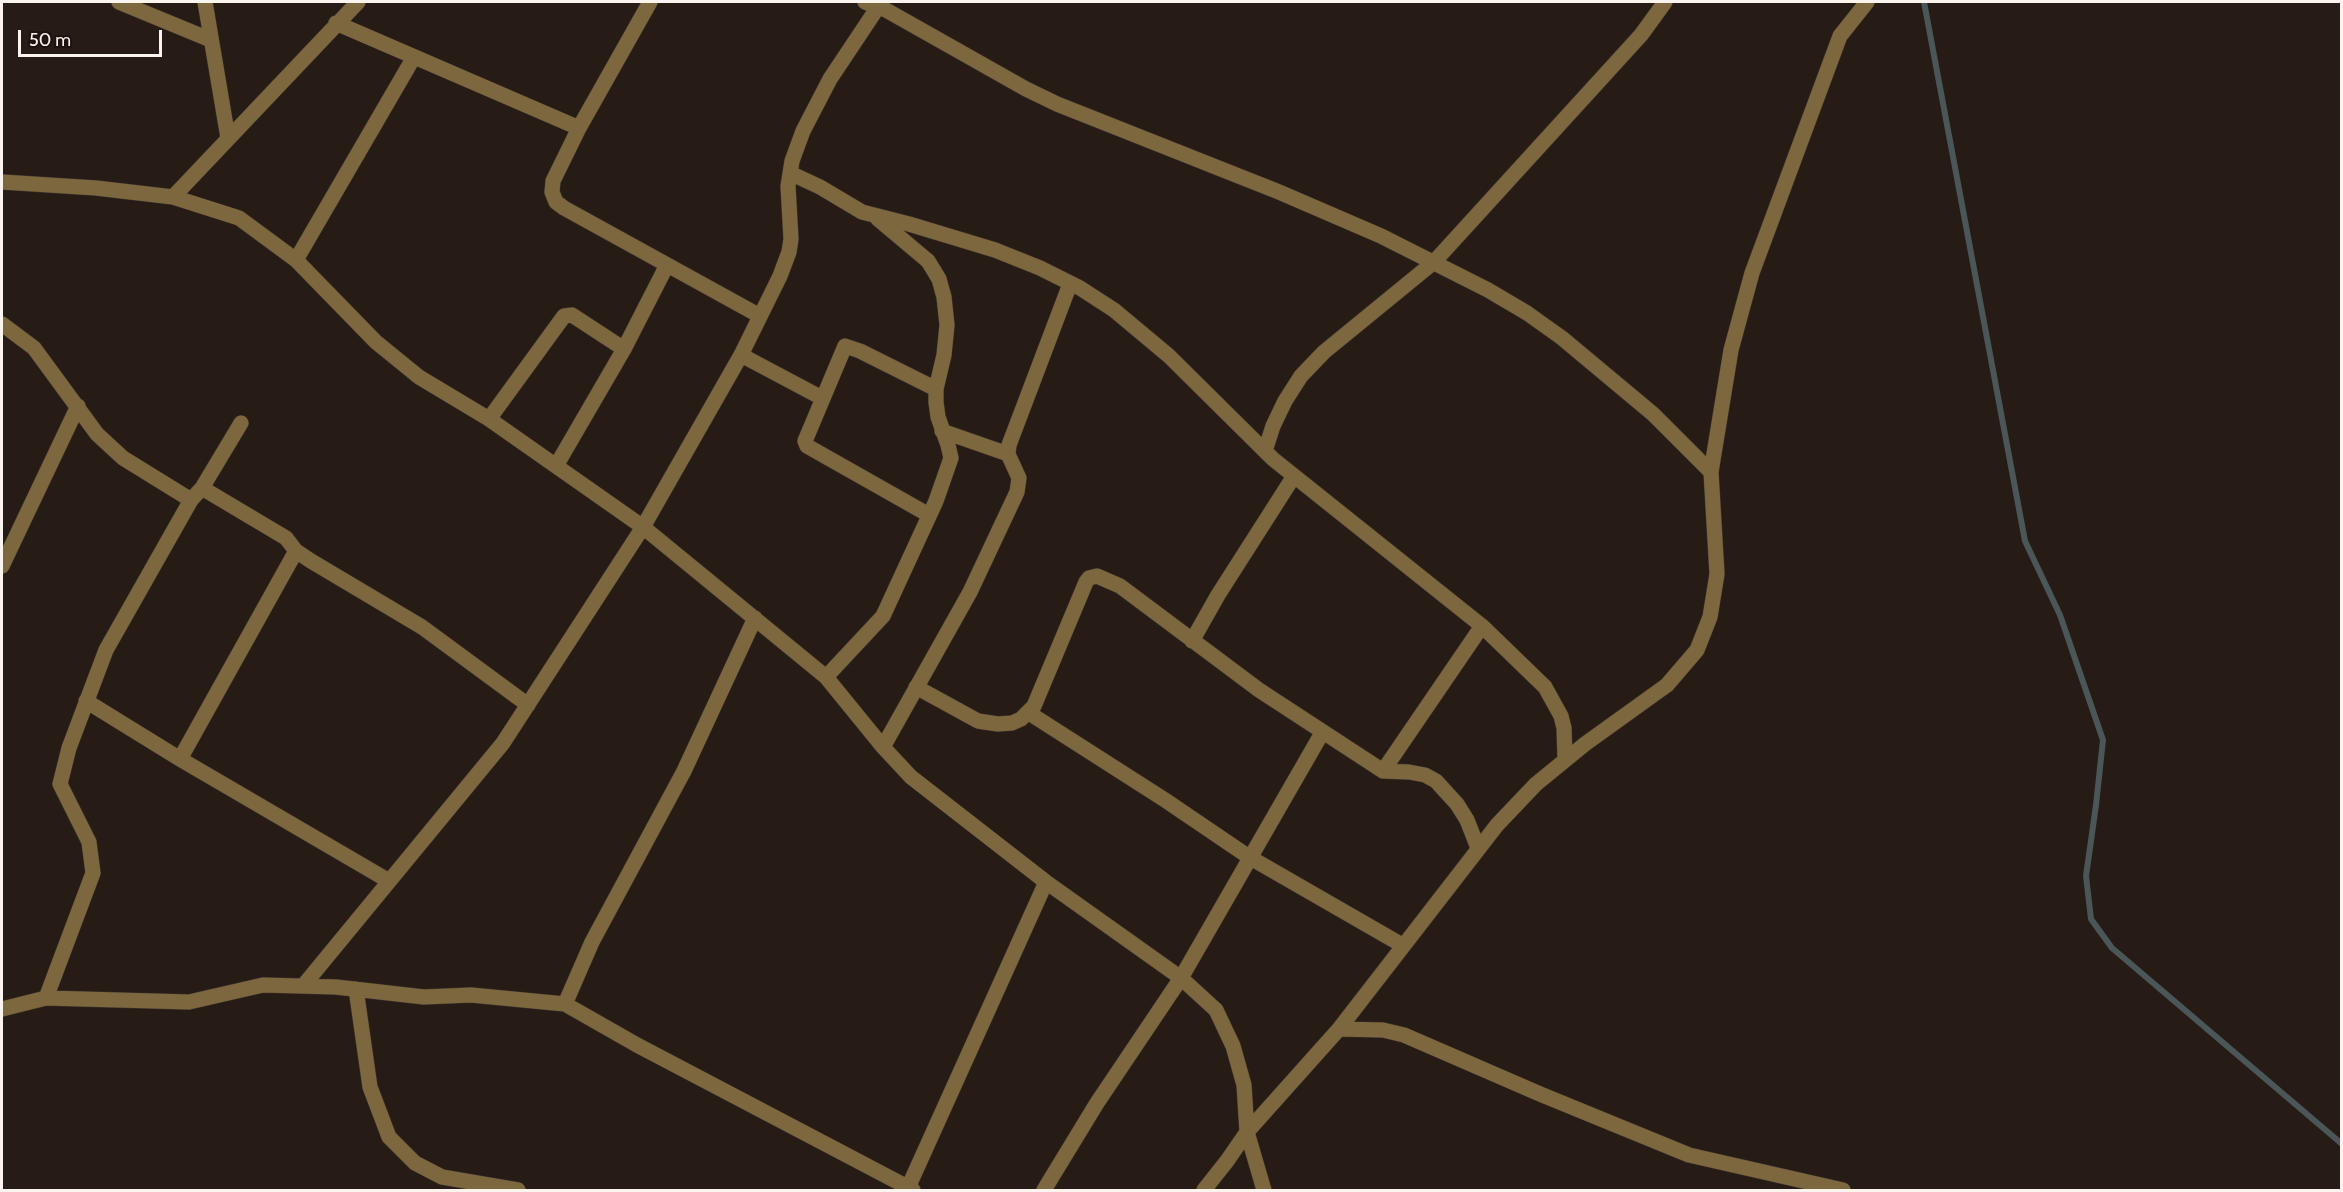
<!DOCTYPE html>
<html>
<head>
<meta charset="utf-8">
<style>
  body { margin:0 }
  #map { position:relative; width:2343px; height:1192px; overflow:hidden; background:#261c15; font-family:Cabin,sans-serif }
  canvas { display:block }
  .frame { position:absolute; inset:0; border:3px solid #fbf3ee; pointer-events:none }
  .scale { position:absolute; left:18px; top:30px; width:144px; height:27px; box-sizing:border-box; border:3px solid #fbf3ee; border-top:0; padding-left:8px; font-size:18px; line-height:21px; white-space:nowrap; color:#fbf3ee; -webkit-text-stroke:4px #1d130c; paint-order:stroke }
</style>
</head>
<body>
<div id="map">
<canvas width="2343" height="1192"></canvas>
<div class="frame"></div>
<div class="scale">50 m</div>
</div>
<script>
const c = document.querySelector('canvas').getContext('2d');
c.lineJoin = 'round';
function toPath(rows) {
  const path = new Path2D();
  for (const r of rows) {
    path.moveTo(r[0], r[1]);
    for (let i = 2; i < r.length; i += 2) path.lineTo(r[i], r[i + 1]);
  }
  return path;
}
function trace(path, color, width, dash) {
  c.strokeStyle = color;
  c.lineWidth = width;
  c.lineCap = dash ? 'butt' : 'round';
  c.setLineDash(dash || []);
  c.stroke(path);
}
trace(toPath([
  [1924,2,2025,541,2060,615,2103,740,2096,805,2086,876,2091,919,2112,948,2342,1144]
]), '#4b5658', 6);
const minor = toPath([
  [119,2,211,40],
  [205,2,228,138],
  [650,2,579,128,553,181,552,192,556,202,564,208,760,316],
  [865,2,886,10,1026,89,1057,104,1279,192,1381,236,1488,290,1527,313,1562,338,1653,414,1711,472],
  [336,23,579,128],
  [790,173,820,187,862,212,909,224,995,250,1040,268,1080,288,1114,310,1169,356,1273,459,1482,626,1545,687,1561,716,1564,728,1565,760],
  [2,182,96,188,173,197,239,218,296,260,376,342,419,377,489,419,643,527,826,677,883,747,911,777,1046,882,1181,978,1216,1010,1233,1046,1244,1085,1247,1132,1264,1190],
  [173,197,358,2],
  [296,260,414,57],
  [2,324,34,348,97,434,123,458,191,500],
  [741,355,822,398],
  [489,419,564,316,572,315,624,349],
  [942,431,1008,454],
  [1265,451,1273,426,1285,401,1301,376,1324,352,1434,262,1641,35,1665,2],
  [556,466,624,349,667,265],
  [202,488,286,538,296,551,311,561,422,627,528,705],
  [929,515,807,446,805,441,845,346,860,351,936,389],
  [2,566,78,406],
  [1192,641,1218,595,1294,476],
  [826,677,883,616,936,501,951,458,948,445,938,417,936,402,936,389,944,355,947,325,944,297,939,279,928,261,878,219],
  [916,687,978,721,998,724,1012,723,1021,719,1034,706,1086,582,1089,578,1097,576,1120,586,1259,690,1383,771,1409,772,1425,775,1436,781,1457,804,1467,820,1478,848],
  [86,701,180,759,389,881],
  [1029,713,1165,800,1249,857,1402,945],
  [883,747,970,592,1017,492,1019,478,1008,454,1009,445,1070,284],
  [180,759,296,551],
  [1383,771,1482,626],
  [303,986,503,743,643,527,741,355,780,276,789,252,791,239,788,186,792,161,803,131,830,79,878,7],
  [356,989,370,1087,389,1137,415,1163,442,1177,518,1190],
  [46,998,93,873,89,842,60,784,69,748,106,650,191,500,202,488,241,423],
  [565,1004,592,942,684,771,755,618],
  [2,1009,46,998,189,1002,263,985,336,987,424,997,471,995,565,1004,637,1045,913,1190],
  [1339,1029,1383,1030,1404,1035,1540,1094,1689,1155,1843,1190],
  [907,1190,1046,882],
  [1044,1190,1097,1103,1181,978,1322,733],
  [1204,1190,1227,1161,1247,1132,1339,1029,1497,825,1536,784,1585,744,1667,685,1697,650,1710,617,1717,574,1711,472,1731,350,1752,273,1840,36,1867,2]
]);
trace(minor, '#40362f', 16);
trace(minor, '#7c673e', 15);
</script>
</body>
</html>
